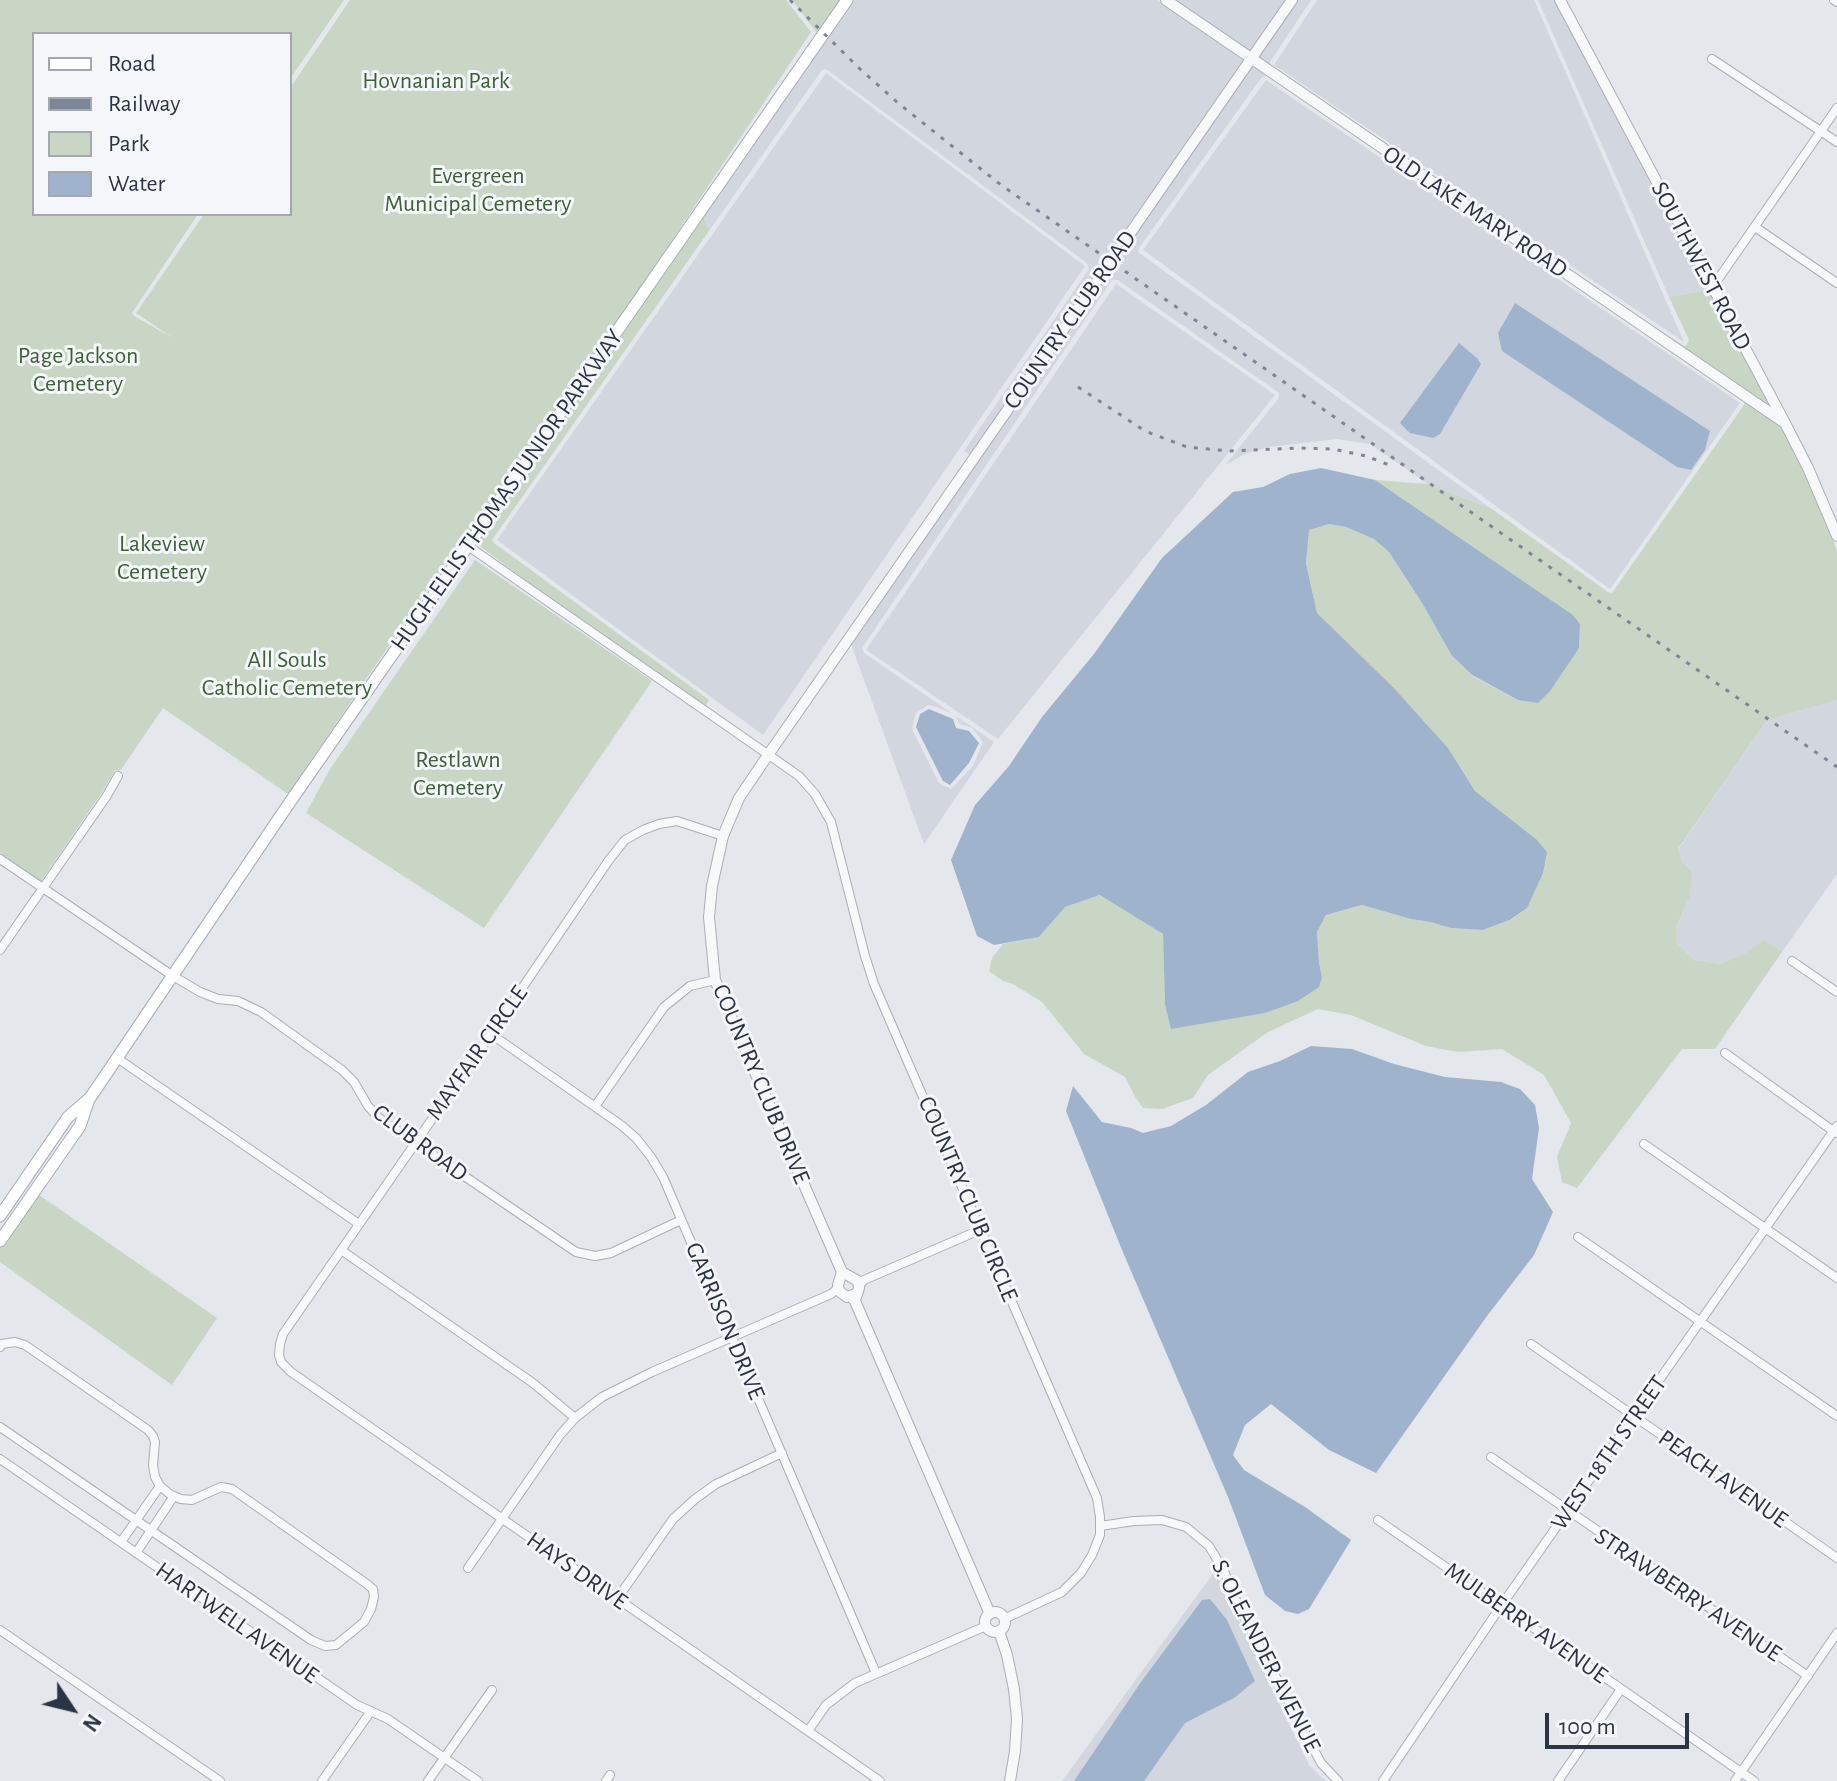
<!DOCTYPE html>
<html>
<head>
<meta charset="utf-8">
<style>
  body { margin:0 }
  #map { position:relative; width:1837px; height:1781px; overflow:hidden; background:#e4e7ec; font-family:"Alegreya Sans",sans-serif }
  canvas { display:block }
  .legend { position:absolute; left:32px; top:32px; width:260px; height:184px; box-sizing:border-box; background:#f4f6f9; border:2px solid #a4a8b1; margin:0; padding:10px 14px; list-style:none; font-size:24px; color:#2b3445 }
  .legend li { display:flex; align-items:center; gap:16px; height:40px }
  .legend b { width:40px; border:2px solid #a4a8b1 }
  .north { position:absolute; left:32px; top:1669px; width:80px; height:80px; -webkit-text-stroke:6px #f4f6f9; paint-order:stroke; rotate:125deg; font-size:22px; font-weight:700; line-height:32px; text-align:center; color:#2b3445 }
  .north::after { content:''; display:block; margin:auto; width:28px; height:36px; background:#2b3445; clip-path:polygon(50% 0,100% 100%,50% 72%,0 100%) }
  .scale { position:absolute; left:1545px; top:1713px; width:144px; height:36px; box-sizing:border-box; border:4px solid #2b3445; border-top:0; padding-left:10px; font-size:24px; line-height:28px; white-space:nowrap; color:#2b3445; -webkit-text-stroke:6px #f4f6f9; paint-order:stroke }
</style>
</head>
<body>
<div id="map">
<canvas width="1837" height="1781"></canvas>
<ul class="legend">
<li><b style="height:10px;background:#fff"></b>Road</li>
<li><b style="height:10px;background:#7d8696"></b>Railway</li>
<li><b style="height:22px;background:#c9d6c5"></b>Park</li>
<li><b style="height:22px;background:#9fb4cc"></b>Water</li>
</ul>
<div class="north">N</div>
<div class="scale">100 m</div>
</div>
<script>
const c = document.querySelector('canvas').getContext('2d');
c.lineJoin = 'round';
function fillPath(path, color) {
  c.fillStyle = color;
  c.fill(path, 'evenodd');
}
function toPath(rows) {
  const path = new Path2D();
  for (const r of rows) {
    if (r.length === 3) {
      path.moveTo(r[0] + r[2], r[1]);
      path.arc(r[0], r[1], r[2], 0, 2 * Math.PI);
      continue;
    }
    path.moveTo(r[0], r[1]);
    for (let i = 2; i < r.length; i += 2) path.lineTo(r[i], r[i + 1]);
  }
  return path;
}
function trace(path, color, width, dash) {
  c.strokeStyle = color;
  c.lineWidth = width;
  c.lineCap = dash ? 'butt' : 'round';
  c.setLineDash(dash || []);
  c.stroke(path);
}
function drawText(font, color, halo, rows, align = 'center') {
  c.font = font + ' "Alegreya Sans",sans-serif';
  c.lineWidth = 6;
  c.setLineDash([]);
  c.textBaseline = 'middle';
  c.strokeStyle = halo;
  c.fillStyle = color;
  for (const [text, x, y, turn = 0] of rows) {
    c.save();
    c.translate(x, y);
    c.rotate((+turn || 0) * Math.PI / 180);
    c.textAlign = isNaN(turn) ? turn : align;
    if (halo) c.strokeText(text, 0, 0);
    c.fillText(text, 0, 0);
    c.restore();
  }
}
fillPath(toPath([
  [854,0,1157,0,1243,60,970,455,964,451,1089,269,1087,263,826,69,822,70,709,231,704,217],
  [1174,0,1285,0,1249,52],
  [1299,0,1311,0,1270,62,1270,66,1258,58],
  [1317,0,1534,0,1684,342,1274,65],
  [1538,0,1554,0,1707,290,1669,297],
  [1252,66,1267,76,1262,77,1139,248,1138,252,1492,509,1428,484,1370,444,1337,439,1269,447,1245,454,1225,465,1279,398,1279,393,1118,280,1112,280,862,648,864,653,994,742,924,844,851,644],
  [928,705,937,707,955,715,960,724,972,728,983,742,973,766,951,789,939,783,912,729,916,713],
  [826,73,1085,266,763,735,497,540],
  [1266,80,1740,403,1610,589,1143,250],
  [1116,284,1275,395,998,739,866,650],
  [1837,700,1837,874,1782,952,1764,941,1745,953,1721,964,1694,960,1676,942,1677,926,1689,899,1683,863,1678,850,1767,720],
  [1215,1571,1309,1765,1326,1781,1062,1781]
]), '#d2d6de');
fillPath(toPath([
  [0,0,344,0,290,79,290,34,34,34,34,214,198,214,132,313,134,316,173,338,136,313,204,214,290,214,290,88,350,0,786,0,811,32,468,546,460,541,288,794,163,708,120,771,115,770,101,794,41,881,0,853],
  [792,0,840,0,817,33],
  [704,217,709,231,492,540,494,543,709,700,705,706,526,581,477,544],
  [1707,290,1708,291,1770,407,1622,306,1682,345,1686,346,1689,340,1669,297],
  [1744,400,1780,425,1823,512,1837,551,1837,700,1767,720,1678,849,1683,863,1692,872,1689,899,1677,925,1676,942,1694,960,1721,964,1745,953,1764,940,1782,952,1715,1049,1682,1049,1577,1188,1562,1182,1557,1157,1571,1123,1544,1075,1502,1049,1458,1052,1426,1046,1351,1015,1318,1009,1268,1032,1208,1075,1193,1098,1162,1109,1143,1108,1136,1098,1125,1077,1084,1054,1042,1002,1013,984,1003,981,989,971,992,958,1003,944,1039,937,1064,907,1101,895,1163,934,1165,1004,1222,1019,1265,1013,1322,977,1319,963,1317,932,1326,915,1362,905,1411,919,1430,922,1451,928,1483,930,1511,920,1527,908,1536,839,1475,791,1448,748,1394,688,1317,613,1306,562,1309,529,1329,524,1346,527,1374,539,1389,552,1422,603,1452,656,1472,676,1518,700,1579,648,1580,624,1573,615,1375,480,1428,484,1492,509,1608,592,1612,593,1744,405],
  [475,560,652,681,484,928,306,813,330,769],
  [32,1190,217,1318,172,1385,0,1262,0,1233]
]), '#c9d6c5');
fillPath(toPath([
  [1515,303,1710,431,1705,450,1691,470,1677,467,1502,351,1498,333],
  [1459,343,1477,358,1481,364,1440,434,1433,438,1410,433,1400,423],
  [1321,468,1375,480,1573,615,1580,624,1579,648,1550,691,1538,703,1518,700,1472,675,1452,656,1422,603,1389,552,1374,539,1346,527,1329,524,1309,530,1306,563,1317,613,1394,688,1448,748,1475,791,1536,839,1547,852,1543,873,1527,908,1510,920,1483,930,1451,928,1430,922,1411,919,1362,905,1326,915,1317,932,1319,963,1322,977,1319,987,1298,1001,1265,1013,1171,1029,1165,1004,1163,934,1100,895,1065,907,1039,937,994,945,977,936,951,860,975,805,1009,766,1042,717,1094,654,1162,558,1233,492,1263,487,1290,474],
  [929,709,953,719,956,728,969,731,979,743,969,763,950,785,943,781,916,727,920,714],
  [1311,1046,1352,1049,1394,1064,1445,1077,1501,1082,1520,1089,1535,1105,1539,1128,1532,1179,1553,1212,1534,1255,1487,1316,1376,1473,1329,1450,1271,1404,1245,1425,1233,1455,1244,1470,1305,1507,1351,1540,1309,1609,1298,1614,1285,1611,1265,1595,1228,1497,1122,1250,1066,1111,1073,1086,1102,1122,1131,1128,1143,1133,1171,1126,1206,1105,1248,1072,1280,1061],
  [1210,1599,1227,1620,1255,1681,1234,1698,1185,1723,1144,1781,1074,1781,1141,1682,1202,1600]
]), '#9fb4cc');
const minor = toPath([
  [1834,0,1837,2],
  [1712,59,1837,142],
  [1755,227,1837,283],
  [1712,288,1837,108],
  [468,546,799,776,815,794,831,822,865,956,874,984,1097,1498,1100,1517,1100,1535,1092,1555,1081,1573,1062,1592,1004,1619],
  [723,836,677,821,659,824,643,830,625,840,609,860,491,1034,283,1334,280,1344,279,1355,281,1362,291,1372,880,1781],
  [0,859,173,976,200,992,218,999,238,1001,261,1012,342,1070,354,1082,368,1106,379,1118,576,1252,595,1256,611,1253,681,1220],
  [0,950,106,797,118,776],
  [1792,961,1837,992],
  [491,1034,621,1125,636,1138,651,1157,663,1177,876,1673],
  [1725,1053,1836,1133],
  [117,1058,359,1224],
  [596,1105,664,1007,690,986,715,980],
  [1644,1144,1837,1278],
  [1578,1237,1837,1416],
  [341,1250,533,1383,575,1418],
  [859,1286,864,1280,982,1229],
  [1531,1344,1837,1558],
  [0,1347,2,1344,15,1342,25,1345,148,1430,153,1436,155,1442,153,1465,155,1477,160,1486,171,1495,181,1499,192,1500,221,1487,232,1489,367,1584,373,1589,374,1597,371,1609,364,1622,336,1645,325,1646,311,1640,0,1427],
  [1491,1457,1808,1676],
  [0,1459,357,1705,388,1719,478,1781],
  [1378,1520,1754,1781],
  [1100,1526,1134,1521,1162,1520,1186,1527,1209,1546,1224,1571,1238,1605,1321,1763,1338,1781],
  [121,1542,160,1486],
  [136,1553,174,1496],
  [468,1568,560,1435,575,1418,602,1397,652,1372,831,1294,838,1288],
  [617,1599,673,1519,695,1499,716,1484,782,1453],
  [0,1630,220,1781],
  [808,1731,826,1705,855,1683,986,1626],
  [322,1781,371,1711],
  [428,1781,492,1690],
  [606,1781,610,1775],
  [1383,1781,1501,1606,1837,1126],
  [1558,1781,1621,1689],
  [1735,1781,1837,1633]
]);
const tertiary = toPath([
  [1166,0,1785,423],
  [1560,0,1785,423,1808,468,1837,536],
  [842,1272,858,1281,859,1288,855,1300],
  [856,1294,847,1297,839,1291,838,1285,842,1272,715,980,709,917,712,886,723,836,739,798,768,755,1292,0],
  [851,1297,855,1301,990,1614],
  [995,1622,10],
  [999,1631,1007,1655,1014,1689,1017,1719,1015,1751,1010,1781]
]);
const secondary = toPath([
  [0,1216,68,1117,90,1098,290,802,847,0],
  [0,1241,80,1126,89,1099]
]);
trace(minor, '#a9aeb7', 10);
trace(tertiary, '#a9aeb7', 12);
trace(secondary, '#a9aeb7', 13);
trace(minor, '#f7f8fa', 8);
trace(tertiary, '#f7f8fa', 10);
trace(secondary, '#fff', 11);
trace(toPath([
  [790,0,860,69,898,103,1001,185,1837,767],
  [1078,387,1145,431,1187,447,1229,451,1300,448,1333,449,1366,456,1389,465]
]), '#7d8696', 3, [4, 8]);
drawText('24px', '#3f6138', '#f4f6f9', [
  ["Hovnanian Park",436,81],
  ["Evergreen",478,176],
  ["Municipal Cemetery",478,204],
  ["Page Jackson",78,356],
  ["Cemetery",78,384],
  ["Lakeview",162,544],
  ["Cemetery",162,572],
  ["All Souls",287,660],
  ["Catholic Cemetery",287,688],
  ["Restlawn",458,760],
  ["Cemetery",458,788]
]);
drawText('24px', '#2b3445', '#f4f6f9', [
  ["OLD LAKE MARY ROAD",1475,212,34],
  ["SOUTHWEST ROAD",1701,266,62],
  ["COUNTRY CLUB ROAD",1070,320,-55],
  ["HUGH ELLIS THOMAS JUNIOR PARKWAY",507,490,-55],
  ["MAYFAIR CIRCLE",477,1053,-55],
  ["COUNTRY CLUB DRIVE",761,1084,67],
  ["CLUB ROAD",420,1143,37],
  ["COUNTRY CLUB CIRCLE",968,1199,67],
  ["GARRISON DRIVE",725,1321,67],
  ["WEST 18TH STREET",1609,1453,-55],
  ["PEACH AVENUE",1723,1479,35],
  ["HAYS DRIVE",577,1571,35],
  ["STRAWBERRY AVENUE",1688,1595,34],
  ["HARTWELL AVENUE",237,1623,35],
  ["MULBERRY AVENUE",1526,1623,35],
  ["S. OLEANDER AVENUE",1266,1656,63]
]);
</script>
</body>
</html>
